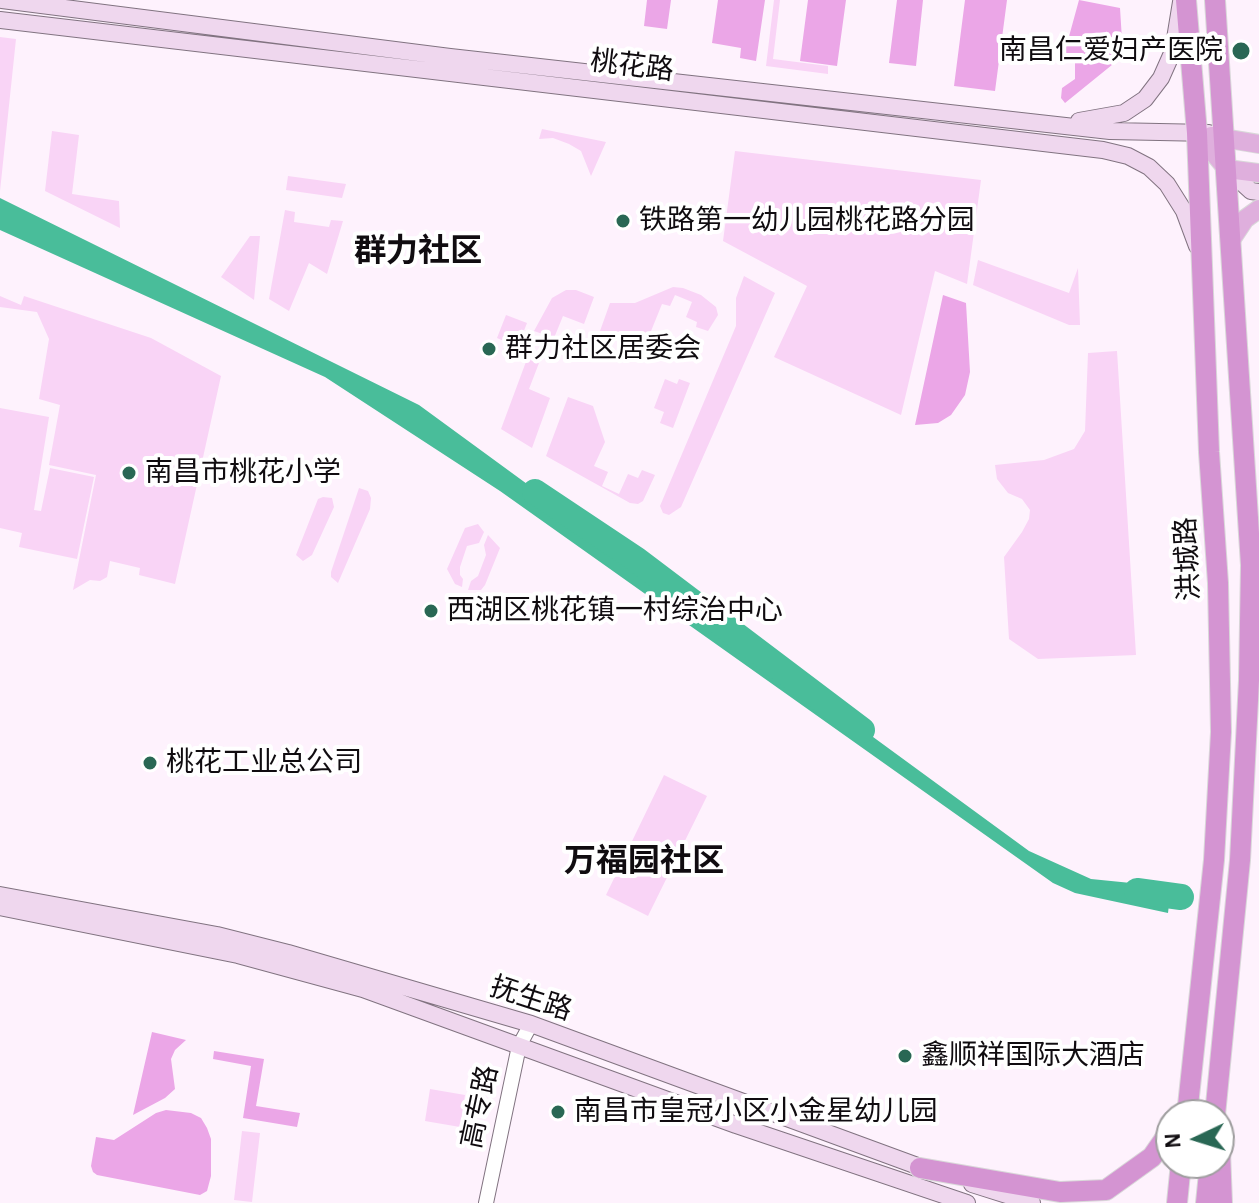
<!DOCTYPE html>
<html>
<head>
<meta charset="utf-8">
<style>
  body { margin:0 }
  #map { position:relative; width:1259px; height:1203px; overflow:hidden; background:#fef2fd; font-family:"Alegreya Sans",sans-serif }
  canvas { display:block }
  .north { position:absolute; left:1155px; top:1099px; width:80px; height:80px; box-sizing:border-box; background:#fff; border:2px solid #9f9e9f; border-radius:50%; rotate:266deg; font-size:22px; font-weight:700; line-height:32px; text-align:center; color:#100c10 }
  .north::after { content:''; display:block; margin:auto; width:28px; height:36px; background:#296754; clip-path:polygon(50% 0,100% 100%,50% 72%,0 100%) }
</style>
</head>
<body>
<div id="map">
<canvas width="1259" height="1203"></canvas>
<div class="north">N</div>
</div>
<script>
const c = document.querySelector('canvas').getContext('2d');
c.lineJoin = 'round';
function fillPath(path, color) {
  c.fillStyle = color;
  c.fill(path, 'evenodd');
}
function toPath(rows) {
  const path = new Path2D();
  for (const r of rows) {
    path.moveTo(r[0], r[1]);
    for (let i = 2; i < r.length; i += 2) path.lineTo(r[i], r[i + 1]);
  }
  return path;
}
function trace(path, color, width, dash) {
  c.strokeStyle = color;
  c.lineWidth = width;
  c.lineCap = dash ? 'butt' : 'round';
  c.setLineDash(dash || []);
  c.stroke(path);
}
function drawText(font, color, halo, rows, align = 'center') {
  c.font = font + ' "Alegreya Sans","Noto Sans SC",sans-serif';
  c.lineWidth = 8;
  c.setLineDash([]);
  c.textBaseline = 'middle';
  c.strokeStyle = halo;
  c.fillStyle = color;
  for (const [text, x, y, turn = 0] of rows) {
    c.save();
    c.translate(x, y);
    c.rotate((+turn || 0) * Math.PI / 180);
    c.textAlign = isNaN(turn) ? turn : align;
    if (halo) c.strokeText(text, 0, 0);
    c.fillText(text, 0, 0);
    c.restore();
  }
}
fillPath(toPath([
  [774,0,780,0,773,59,828,66,828,74,766,66],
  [0,37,16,39,0,191],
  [542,129,606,142,591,176,581,151,569,144,553,138,539,139],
  [52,131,79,135,72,194,119,201,120,228,45,191],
  [735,151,981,180,967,284,935,271,901,415,774,357,807,286,723,241],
  [288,176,346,184,342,198,286,190],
  [285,210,295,212,294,222,329,227,331,220,343,221,327,274,309,263,289,311,269,299],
  [250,236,260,236,254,300,221,277],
  [978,260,1069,293,1078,268,1080,325,1069,325,973,285],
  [744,276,775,293,681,507,669,515,663,513,660,506,736,326,736,298],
  [673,287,683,288,701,295,716,307,718,315,708,331,696,327,697,322,686,317,692,302,675,295,670,306,662,304,649,336,622,338,600,331,610,303,635,303],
  [566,290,576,290,594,297,584,324,563,316,554,338,534,331,552,298],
  [0,296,21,305,24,296,151,338,221,376,175,584,139,575,140,568,110,561,107,577,100,581,90,580,73,590,96,475,49,465,60,405,39,399,49,339,37,312,0,307],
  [506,315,527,323,514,356,503,351,506,342,497,338],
  [1117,351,1136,655,1038,659,1009,639,1004,557,1022,532,1029,519,1030,510,1022,499,1008,493,997,479,995,465,1044,460,1074,449,1085,431,1088,353],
  [527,359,539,363,529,389,550,398,532,448,501,429],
  [665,379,677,384,679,379,690,383,673,428,660,423,664,412,654,408],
  [568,397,593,406,605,442,594,466,608,472,602,486,619,494,628,474,638,478,642,470,655,475,643,501,638,504,630,503,546,456],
  [0,408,49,417,34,510,41,511,50,468,94,477,77,559,19,547,22,533,0,528],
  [359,488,368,491,371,498,370,509,338,583,331,577,331,572],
  [323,497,332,498,334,507,312,555,303,561,296,555,318,499],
  [478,524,484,532,479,543,467,546,460,567,460,575,463,579,462,587,455,584,447,569,465,528],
  [488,535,500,548,485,585,481,590,468,590,471,581,478,576,486,555,484,545],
  [664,775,707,796,648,916,606,895],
  [430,1089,465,1095,460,1127,425,1121],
  [242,1131,260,1133,252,1202,234,1200]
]), '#f9d4f6');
fillPath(toPath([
  [647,0,671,0,667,29,644,26],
  [718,0,765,0,756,61,740,58,741,48,712,43],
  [808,0,846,0,837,66,800,61],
  [897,0,923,0,916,66,889,63],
  [965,0,1007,0,995,91,954,86],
  [1079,0,1120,8,1123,56,1065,103,1061,98,1062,88,1075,79,1075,63,1062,62],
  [943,295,966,303,970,372,965,395,951,415,938,423,915,425],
  [152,1032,186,1040,175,1050,171,1059,175,1089,165,1098,133,1115],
  [214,1051,264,1059,256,1106,300,1113,297,1127,243,1118,251,1066,213,1059],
  [166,1110,191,1113,201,1118,207,1128,211,1139,211,1176,207,1191,200,1195,97,1175,93,1172,91,1166,96,1137,114,1140,156,1113]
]), '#eba6e7');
fillPath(toPath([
  [0,198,419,405,1029,851,1091,879,1171,887,1168,913,1075,893,1053,883,500,491,325,377,0,230]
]), '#49bd9a');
trace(toPath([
  [535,492,637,560,862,730],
  [1137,891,1181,897]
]), '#49bd9a', 26);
const tertiary = toPath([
  [486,1203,519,1046,531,1024]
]);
const secondary = toPath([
  [2,0,450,57,1110,131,1209,133],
  [0,20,1103,150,1128,156,1149,167,1167,184,1184,211,1197,246],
  [1079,121,1124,113,1145,99,1161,78,1173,51,1181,2],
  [1227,169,1251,191,1259,192],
  [0,895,217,935,288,953,531,1024,931,1171],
  [0,907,238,955,363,989,736,1125,967,1203],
  [972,1184,1032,1203]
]);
const primary = toPath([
  [1197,133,1227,169,1259,173],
  [1211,136,1259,144],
  [1231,240,1245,219,1259,209]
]);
const trunk = toPath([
  [1186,0,1197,133,1209,452,1218,583,1221,732,1214,860,1187,1115],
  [1215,1115,1240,860,1249,680,1251,565,1215,0],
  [1219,1126,1222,1203],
  [920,1168,1060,1192,1106,1190,1152,1157,1168,1134,1171,1125],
  [1177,1203,1181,1163],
  [1206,1203,1210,1163]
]);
trace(tertiary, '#817380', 16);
trace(secondary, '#817380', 18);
trace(primary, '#d9d8d9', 20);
trace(trunk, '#d9d8d9', 22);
trace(tertiary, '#fff', 14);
trace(secondary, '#efd7ee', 16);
trace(primary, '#dfafdd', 18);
trace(trunk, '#d494d2', 20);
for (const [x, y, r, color] of [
  [1241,51,10,"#296754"],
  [623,221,8,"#296754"],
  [489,349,8,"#296754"],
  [129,473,8,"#296754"],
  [431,611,8,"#296754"],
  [150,763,8,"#296754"],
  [905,1056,8,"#296754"],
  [558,1112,8,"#296754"]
]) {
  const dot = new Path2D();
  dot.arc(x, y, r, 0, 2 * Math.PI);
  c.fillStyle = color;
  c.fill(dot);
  trace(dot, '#fff', 3);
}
drawText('28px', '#100c10', '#fff', [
  ["南昌仁爱妇产医院",1223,51,"right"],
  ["铁路第一幼儿园桃花路分园",639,221],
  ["群力社区居委会",505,349],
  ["南昌市桃花小学",145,473],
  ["西湖区桃花镇一村综治中心",447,611],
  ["桃花工业总公司",166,763],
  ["鑫顺祥国际大酒店",921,1056],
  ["南昌市皇冠小区小金星幼儿园",574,1112]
], 'left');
drawText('28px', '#100c10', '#fff', [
  ["桃花路",632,66,7],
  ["洪城路",1188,559,-93],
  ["抚生路",531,999,18],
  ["高专路",480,1107,-78]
]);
drawText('bold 32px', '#100c10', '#fff', [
  ["群力社区",418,251],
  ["万福园社区",644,861]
]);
</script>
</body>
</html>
